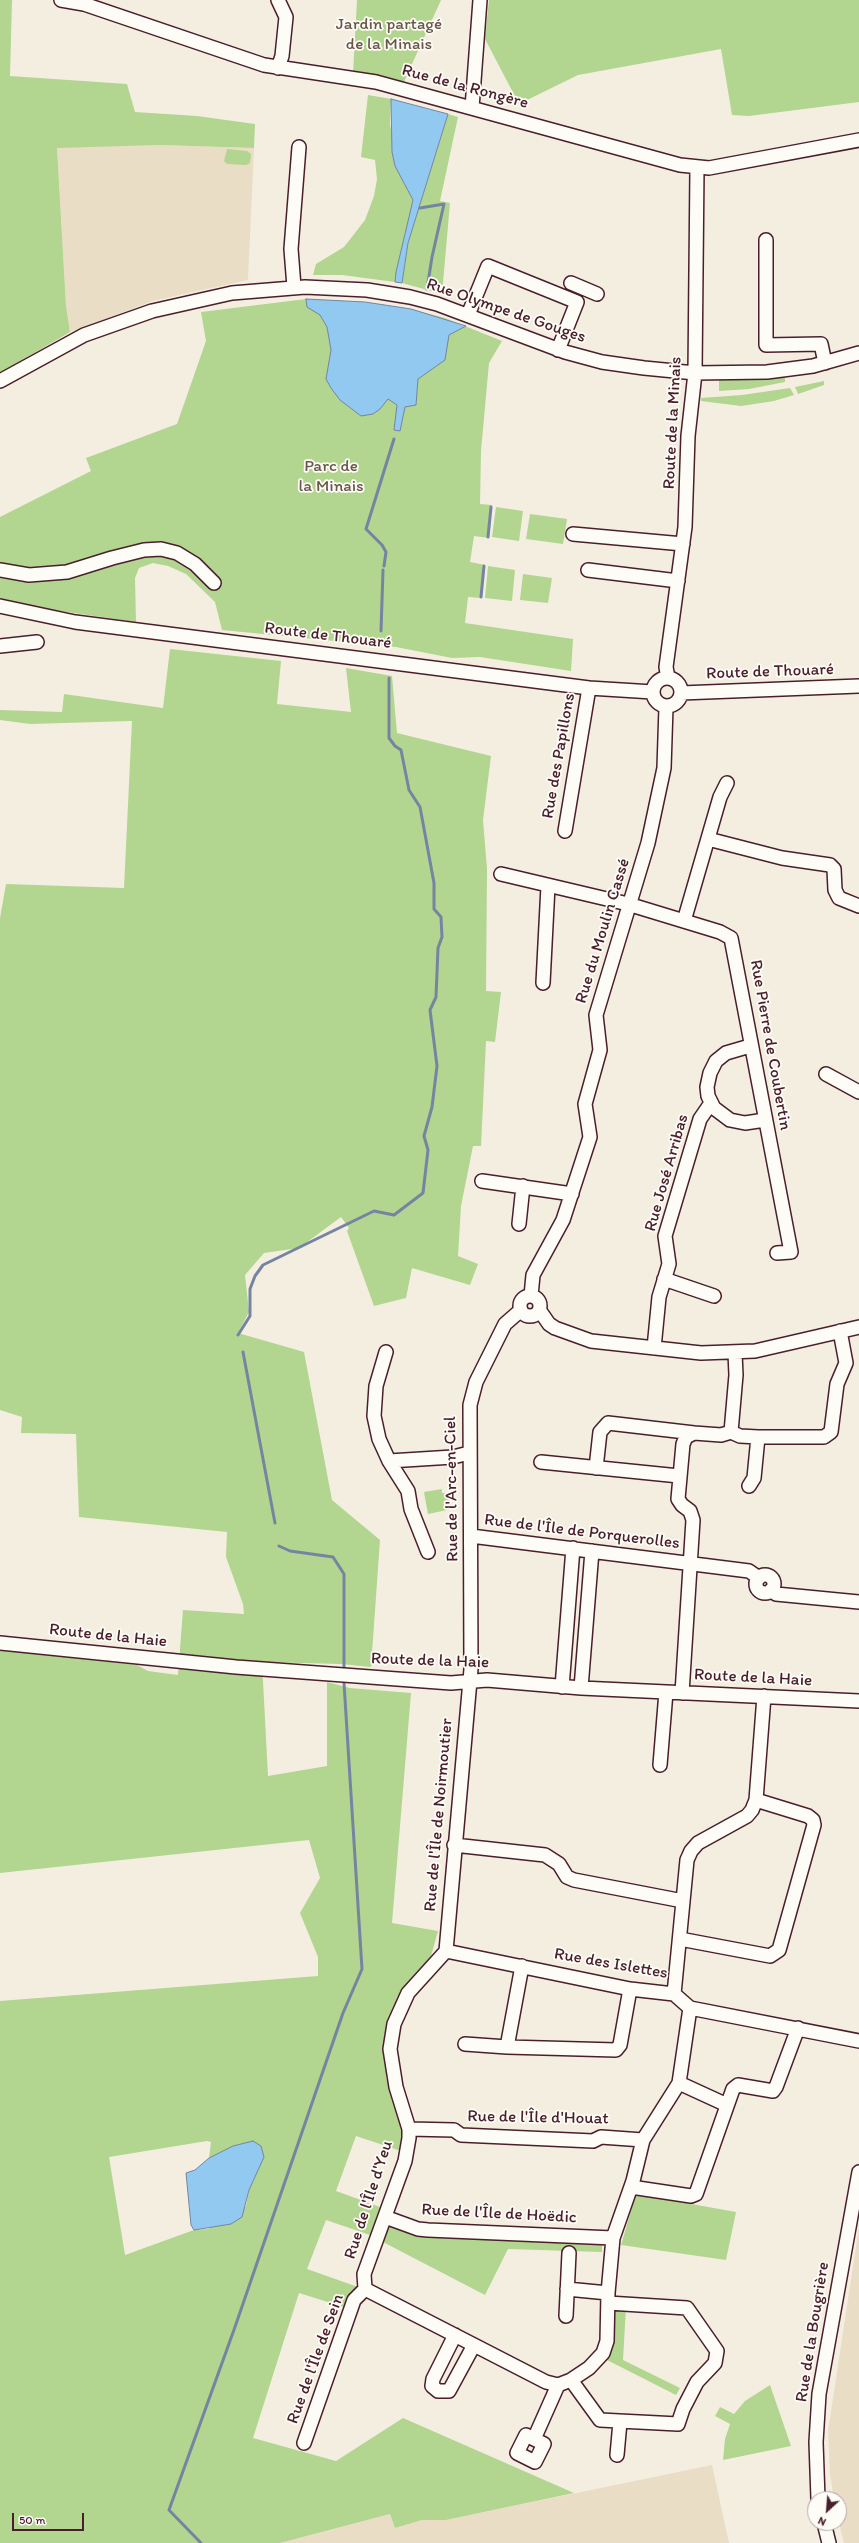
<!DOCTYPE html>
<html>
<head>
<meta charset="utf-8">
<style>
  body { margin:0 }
  #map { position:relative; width:859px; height:2543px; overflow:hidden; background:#f4eee1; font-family:Itim,sans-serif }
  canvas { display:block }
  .north { position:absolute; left:807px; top:2491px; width:40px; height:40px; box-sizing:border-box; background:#fdfcf7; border:1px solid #b5a4a5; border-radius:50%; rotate:206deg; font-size:11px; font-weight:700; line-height:16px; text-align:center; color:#4a1f2b }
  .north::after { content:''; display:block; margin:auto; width:14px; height:18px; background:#4a1f2b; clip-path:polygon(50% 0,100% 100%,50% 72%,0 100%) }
  .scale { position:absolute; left:12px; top:2513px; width:72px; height:18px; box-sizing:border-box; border:2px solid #4a1f2b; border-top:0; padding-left:5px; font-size:12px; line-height:14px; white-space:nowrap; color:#4a1f2b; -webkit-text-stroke:3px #fdfcf7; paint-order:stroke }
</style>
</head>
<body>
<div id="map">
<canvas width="859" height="2543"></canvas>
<div class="north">N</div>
<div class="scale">50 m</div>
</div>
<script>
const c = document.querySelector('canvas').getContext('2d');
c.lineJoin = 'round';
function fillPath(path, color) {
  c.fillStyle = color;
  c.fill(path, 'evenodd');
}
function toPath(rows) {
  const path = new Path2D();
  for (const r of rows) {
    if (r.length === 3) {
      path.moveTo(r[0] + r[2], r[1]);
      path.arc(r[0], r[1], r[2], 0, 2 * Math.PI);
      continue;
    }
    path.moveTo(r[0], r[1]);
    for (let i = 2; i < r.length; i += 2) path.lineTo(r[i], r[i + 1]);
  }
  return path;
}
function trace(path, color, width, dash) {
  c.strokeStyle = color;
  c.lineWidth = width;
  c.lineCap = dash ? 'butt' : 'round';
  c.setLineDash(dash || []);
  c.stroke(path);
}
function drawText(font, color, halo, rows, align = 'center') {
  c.font = font + ' Itim,sans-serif';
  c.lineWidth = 3.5;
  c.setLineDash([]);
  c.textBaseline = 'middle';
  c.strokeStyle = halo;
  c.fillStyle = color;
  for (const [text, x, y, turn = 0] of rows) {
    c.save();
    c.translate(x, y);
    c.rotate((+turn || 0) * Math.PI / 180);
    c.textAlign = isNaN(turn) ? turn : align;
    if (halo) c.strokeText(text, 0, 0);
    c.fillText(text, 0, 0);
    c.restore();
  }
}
fillPath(toPath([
  [160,145,254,148,248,280,153,301,70,332,66,306,57,147],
  [859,2227,859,2543,844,2543,839,2523,839,2499,834,2499,830,2475,828,2431],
  [712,2465,729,2543,280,2543,390,2514,395,2528,422,2520,446,2520]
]), '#eaddc6');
fillPath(toPath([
  [0,0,12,0,10,76,127,84,135,112,197,116,255,124,254,148,160,145,57,148,66,306,70,332,0,373],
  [357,0,441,0,403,84,353,74],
  [489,0,859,0,859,102,749,116,732,115,721,49,578,75,519,104,485,39],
  [368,95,391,99,390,125,405,184,413,200,395,282,342,275,313,275,316,264,344,247,365,220,374,196,377,179,375,160,361,157],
  [448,114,458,117,440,201,450,203,442,294,402,283,408,243],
  [227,149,247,151,251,154,250,163,246,165,227,164,224,161],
  [306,299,365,302,411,309,445,318,502,341,489,363,481,451,480,504,492,505,489,538,474,536,470,562,485,565,482,598,468,597,465,623,573,639,571,671,480,657,452,658,396,647,222,630,215,602,186,574,168,566,153,563,139,568,135,578,136,622,46,609,0,598,0,517,91,471,86,458,177,424,206,341,201,312],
  [785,377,785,382,749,389,719,391,719,380],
  [824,381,824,385,798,394,795,387],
  [790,388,794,395,774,401,741,406,701,401,701,398,742,395],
  [496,507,523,511,519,541,492,537],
  [530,514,567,519,563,544,526,539],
  [488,566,515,570,512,601,485,598],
  [523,574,552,578,548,603,520,600],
  [170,649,281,661,277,704,351,712,346,668,392,676,397,733,491,756,483,820,487,869,486,991,501,992,495,1042,486,1041,481,1146,473,1146,461,1206,458,1256,478,1264,470,1285,412,1268,406,1298,374,1306,347,1231,349,1228,341,1217,299,1248,264,1253,245,1275,249,1312,238,1333,304,1352,332,1500,380,1540,371,1667,341,1664,262,1662,268,1776,327,1766,327,1682,350,1688,411,1693,392,1923,438,1931,431,1956,411,1982,386,2043,386,2077,402,2130,401,2151,356,2136,336,2191,380,2207,370,2235,326,2220,307,2269,358,2287,347,2308,299,2293,253,2438,336,2461,403,2418,574,2493,446,2520,422,2520,395,2528,390,2514,280,2543,0,2543,0,2001,318,1976,318,1957,300,1913,320,1878,309,1840,0,1873,0,1650,137,1665,148,1671,178,1675,183,1610,244,1614,243,1604,226,1557,227,1532,79,1517,76,1434,21,1433,22,1417,0,1410,0,918,6,884,124,888,132,721,30,724,0,720,0,710,62,712,64,694,163,708],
  [207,2141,211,2142,209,2158,259,2167,249,2190,246,2206,208,2229,194,2230,125,2255,109,2157],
  [442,1489,442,1493,448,1493,452,1509,428,1514,424,1492],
  [636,2194,736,2212,726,2260,621,2245],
  [391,2224,602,2242,602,2252,508,2249,485,2295,381,2241,387,2226],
  [626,2307,623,2360,680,2388,676,2395,607,2360,613,2308],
  [770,2385,791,2446,723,2460,725,2439,730,2424,715,2416,720,2407,734,2414,745,2401]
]), '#b2d590');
const water = toPath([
  [391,99,448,114,408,243,402,283,395,282,396,272,413,200,395,166,392,152,391,99],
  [306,299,365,302,411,309,466,326,449,335,445,360,418,379,416,405,405,407,400,431,394,430,397,405,388,399,380,409,373,414,361,416,340,400,331,388,326,379,331,350,327,327,320,315,307,307,306,299],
  [253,2141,261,2146,264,2157,249,2190,242,2217,231,2224,194,2230,191,2225,186,2173,195,2170,209,2158,233,2146,253,2141]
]);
fillPath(water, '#92c9f0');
trace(water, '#7585a1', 1);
trace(toPath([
  [420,208,444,204,432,257,427,289],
  [488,537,491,507],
  [384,566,386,552,382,545,366,529,394,439],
  [481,597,484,566],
  [381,631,383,570],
  [238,1335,250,1316,250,1289,255,1276,263,1265,374,1211,394,1215,423,1193,428,1150,424,1136,432,1107,437,1066,430,1010,436,997,438,948,442,937,441,917,434,909,434,883,420,807,409,790,401,750,395,746,389,738,389,678],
  [243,1352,275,1523],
  [279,1546,290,1551,333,1557,344,1574,344,1668],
  [201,2543,169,2510,235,2327,343,2013,362,1969,344,1683]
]), '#7585a1', 3);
const minor = toPath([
  [61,0,84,4,264,65,376,82,680,165,709,168,859,140],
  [278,0,286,17,282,56,278,68],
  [472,108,480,0],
  [766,240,766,345,821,344,825,363],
  [571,283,597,294],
  [294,287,291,249,299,147],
  [468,315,488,266,577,302,558,350],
  [0,381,84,335,152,311,232,293,305,287,367,290,410,297,437,304,565,352,602,362,644,368,695,373,767,372,813,366,859,353],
  [573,534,683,544],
  [0,570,29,575,67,572,112,558,144,550,161,549,177,553,195,564,214,583],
  [588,570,678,581],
  [0,606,75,622,589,688,653,692],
  [0,646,37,642],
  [667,692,14],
  [668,678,666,667,685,527,688,436,695,373,697,168],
  [681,693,859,686],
  [565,831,589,688],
  [708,839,782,858,830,865,834,869,835,890,839,898,859,906],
  [501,874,628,904,720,932,731,938,791,1252,777,1253],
  [684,921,720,797,727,783],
  [543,983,548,886],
  [750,1046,726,1053,716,1061,710,1073,707,1087,708,1096,714,1108,730,1120,745,1123,765,1120],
  [826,1074,859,1092],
  [482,1181,572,1194],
  [519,1224,523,1186],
  [664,1279,714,1296],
  [530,1306,10],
  [531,1296,533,1275,563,1220,590,1137,585,1104,600,1050,596,1015,648,843,664,768,666,707],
  [540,1311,549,1324,555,1328,591,1341,701,1353,755,1351,859,1327],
  [654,1348,659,1297,669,1264,665,1236,700,1119,711,1103],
  [386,1352,376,1386,374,1416,379,1439,389,1461,408,1491,411,1509,428,1552],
  [731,1432,740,1436,758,1437,824,1437,831,1432,837,1384,846,1363,840,1331],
  [389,1461,453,1457,469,1453],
  [541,1462,679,1476],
  [596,1468,600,1432,608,1423,694,1433],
  [749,1486,754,1478,758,1437],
  [471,1536,749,1571,759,1578],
  [765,1584,9],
  [771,1590,776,1594,859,1602],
  [0,1643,236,1667,451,1683,487,1680,581,1688,859,1701],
  [562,1687,573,1548],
  [581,1688,592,1551],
  [682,1693,693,1520,690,1511,682,1505,678,1499,683,1444,686,1437,694,1433,721,1435,731,1432,736,1375,735,1353],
  [660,1765,666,1692],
  [454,1845,545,1855,559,1864,567,1877,574,1880,683,1901],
  [680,1939,770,1956,779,1950,814,1825,813,1820,808,1816,756,1800],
  [446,1951,471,1669,470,1405,476,1382,505,1324,521,1310],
  [446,1951,630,1989,674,1994,690,2008,859,2041],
  [522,1966,507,2047,616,2050,620,2045,630,1989],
  [674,1994,687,1860,691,1851,698,1843,747,1816,752,1810,756,1800,764,1696],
  [465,2044,507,2047],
  [679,2083,727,2105],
  [409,2129,454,2130,461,2135,593,2141,601,2137,643,2140],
  [631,2187,691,2196,696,2194,733,2089,738,2085,773,2091,776,2087,798,2028],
  [385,2217,418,2229,428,2230,613,2238],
  [365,2289,546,2382,558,2385,571,2380,589,2368,603,2353,607,2341,608,2293,613,2238,633,2181,643,2140,679,2083,690,2008],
  [365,2289,364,2274,405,2161,409,2138,409,2129,396,2087,390,2049,394,2024,408,1993,446,1951],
  [567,2289,608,2293],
  [566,2316,569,2253],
  [455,2335,433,2379,432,2386,438,2391,449,2391,474,2345],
  [571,2380,600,2420,678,2424,683,2409,697,2382,715,2363,717,2351,687,2308,608,2303],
  [526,2435,544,2444,535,2462,517,2453,526,2435],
  [534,2439,558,2385],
  [304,2443,354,2300,365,2289],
  [617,2455,620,2422],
  [818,2499,816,2442,819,2394,859,2172],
  [824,2523,829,2543]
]);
trace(minor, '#4a1f2b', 16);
trace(minor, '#fdfcf7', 13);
drawText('17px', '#695649', '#fdfcf7', [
  ["Jardin partagé",389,25],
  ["de la Minais",389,45],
  ["Parc de",331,467],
  ["la Minais",331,487]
]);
drawText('17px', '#4a1f2b', '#fdfcf7', [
  ["Rue de la Rongère",465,87,15],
  ["Rue Olympe de Gouges",506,311,19],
  ["Route de la Minais",673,423,-87],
  ["Route de Thouaré",328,636,7],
  ["Route de Thouaré",770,672,-2],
  ["Rue des Papillons",559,756,-80],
  ["Rue du Moulin Cassé",603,931,-73],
  ["Rue Pierre de Coubertin",770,1045,80],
  ["Rue José Arribas",667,1173,-74],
  ["Rue de l'Arc-en-Ciel",452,1489,-91],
  ["Rue de l'Île de Porquerolles",582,1532,7],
  ["Route de la Haie",108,1636,6],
  ["Route de la Haie",430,1661,2],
  ["Route de la Haie",753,1678,3],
  ["Rue de l'Île de Noirmoutier",439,1815,-85],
  ["Rue des Islettes",611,1964,10],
  ["Rue de l'Île d'Houat",538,2118,1],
  ["Rue de l'Île d'Yeu",369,2200,-72],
  ["Rue de l'Île de Hoëdic",499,2214,3],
  ["Rue de la Bougrière",813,2332,-81],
  ["Rue de l'Île de Sein",316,2359,-70]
]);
</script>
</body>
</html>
